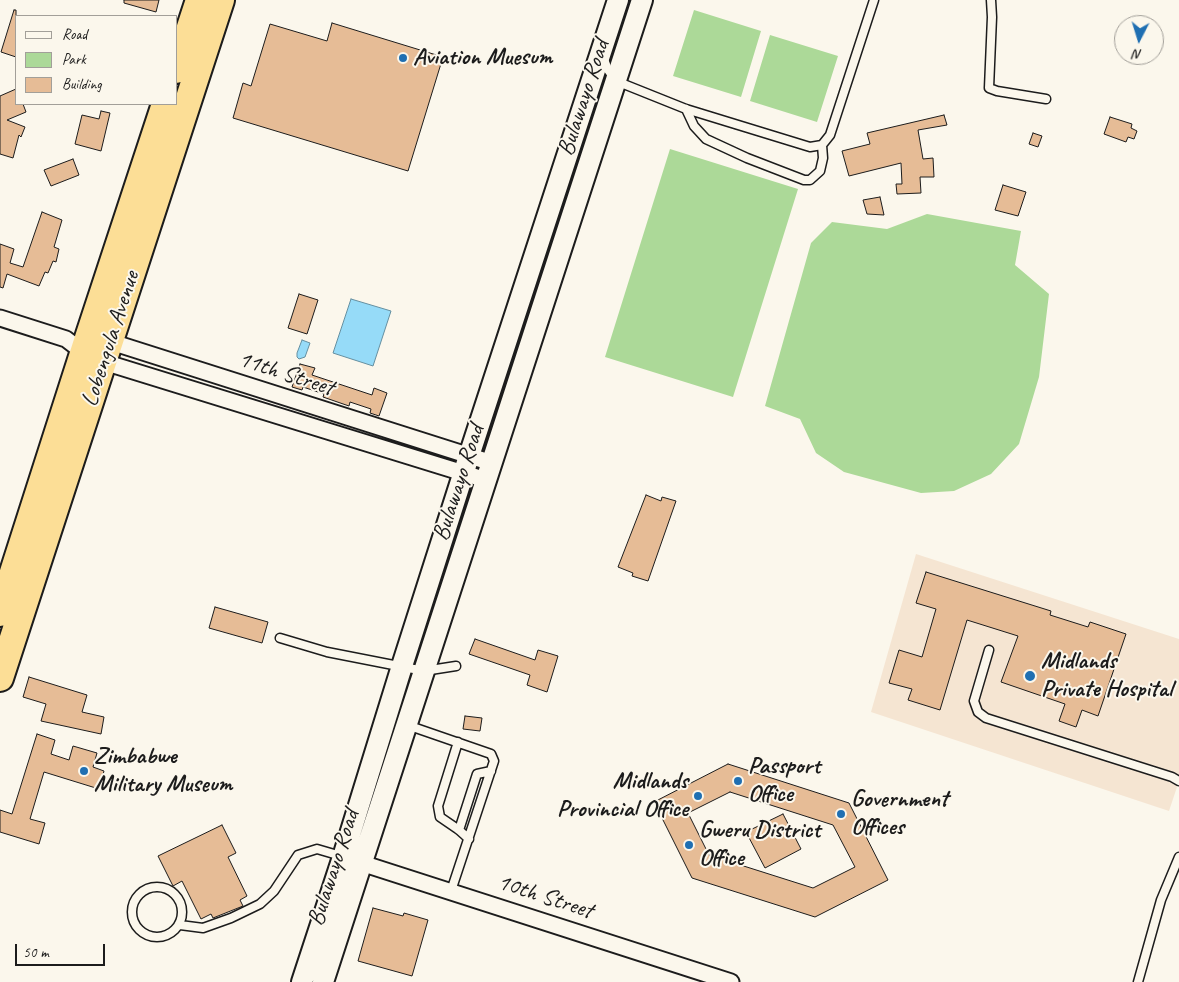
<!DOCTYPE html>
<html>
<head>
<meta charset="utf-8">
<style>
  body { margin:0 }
  #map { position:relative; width:1179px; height:982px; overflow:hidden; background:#fbf7ec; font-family:Caveat,sans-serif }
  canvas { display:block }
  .legend { position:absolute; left:15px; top:15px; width:162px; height:90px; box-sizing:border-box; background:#fbf7ec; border:1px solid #a29f99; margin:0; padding:6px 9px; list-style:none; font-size:15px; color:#1c1c1c }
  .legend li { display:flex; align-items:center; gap:10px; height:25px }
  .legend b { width:25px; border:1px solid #a29f99 }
  .north { position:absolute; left:1114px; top:15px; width:50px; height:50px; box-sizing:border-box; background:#fbf7ec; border:1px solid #a29f99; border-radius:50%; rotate:185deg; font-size:14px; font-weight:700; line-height:20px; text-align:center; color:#1c1c1c }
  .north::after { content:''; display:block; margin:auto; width:18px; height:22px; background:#1f6fb2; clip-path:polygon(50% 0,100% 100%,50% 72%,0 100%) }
  .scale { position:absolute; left:15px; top:944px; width:90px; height:22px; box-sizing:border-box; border:2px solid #1c1c1c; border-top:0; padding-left:6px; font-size:15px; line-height:18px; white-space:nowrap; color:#1c1c1c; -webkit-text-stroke:4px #fbf7ec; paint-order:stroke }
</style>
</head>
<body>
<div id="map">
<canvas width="1179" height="982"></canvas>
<ul class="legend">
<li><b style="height:6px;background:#fbf7ec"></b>Road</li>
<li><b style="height:14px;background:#acd998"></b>Park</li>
<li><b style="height:14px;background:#e6bc96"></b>Building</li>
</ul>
<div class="north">N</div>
<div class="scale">50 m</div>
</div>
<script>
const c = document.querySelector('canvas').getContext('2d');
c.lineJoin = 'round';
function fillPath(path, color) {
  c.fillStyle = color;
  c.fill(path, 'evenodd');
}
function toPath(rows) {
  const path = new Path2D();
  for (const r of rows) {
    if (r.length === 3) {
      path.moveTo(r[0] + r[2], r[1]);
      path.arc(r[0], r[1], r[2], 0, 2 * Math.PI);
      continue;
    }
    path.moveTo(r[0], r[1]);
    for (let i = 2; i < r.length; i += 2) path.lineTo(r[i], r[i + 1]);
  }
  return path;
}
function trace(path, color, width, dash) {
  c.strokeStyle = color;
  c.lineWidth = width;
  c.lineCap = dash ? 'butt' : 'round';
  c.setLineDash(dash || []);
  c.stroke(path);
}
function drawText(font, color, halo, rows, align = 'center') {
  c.font = font + ' Caveat,sans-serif';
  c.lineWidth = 4;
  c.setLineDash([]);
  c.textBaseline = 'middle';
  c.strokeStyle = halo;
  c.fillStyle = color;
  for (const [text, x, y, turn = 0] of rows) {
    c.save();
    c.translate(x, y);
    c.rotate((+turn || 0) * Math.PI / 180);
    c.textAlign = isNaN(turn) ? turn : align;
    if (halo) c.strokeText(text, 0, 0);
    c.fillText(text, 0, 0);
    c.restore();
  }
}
fillPath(toPath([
  [916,554,1179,639,1179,781,1169,811,871,712]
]), '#f5e5d2');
fillPath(toPath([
  [694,10,761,31,741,97,673,76],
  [770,35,838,56,817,122,750,101],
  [670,149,798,189,733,397,605,357],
  [927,214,1021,231,1015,265,1049,294,1039,377,1019,444,991,474,954,491,921,493,844,472,816,453,800,419,765,406,811,243,832,222,887,229]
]), '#acd998');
const water = toPath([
  [351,299,391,311,373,366,333,353,351,299],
  [302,340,310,343,305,357,299,359,297,357,297,353,302,340]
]);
fillPath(water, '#96dbf8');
trace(water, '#658fa0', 1);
const building = toPath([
  [124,0,159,0,156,12,124,3,124,0],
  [14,10,16,10,16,57,1,52,14,10],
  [332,23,443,57,408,171,233,118,243,83,251,86,270,24,327,41,332,23],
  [16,89,16,104,23,104,26,112,7,120,25,127,21,137,19,135,13,158,0,154,0,96,16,89],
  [101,111,110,113,101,151,75,144,82,115,99,119,101,111],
  [944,115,947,125,918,130,923,159,933,158,934,177,920,177,921,193,897,194,896,184,902,184,901,163,849,176,842,151,870,144,867,133,944,115],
  [1110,117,1132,124,1131,128,1137,131,1134,139,1128,137,1126,142,1104,134,1110,117],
  [1033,133,1042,136,1038,147,1029,144,1033,133],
  [73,159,79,175,51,186,44,170,73,159],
  [1003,185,1026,192,1018,216,995,210,1003,185],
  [880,197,884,215,867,214,863,200,880,197],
  [42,212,62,220,54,247,59,249,56,262,53,261,48,273,45,272,39,286,7,274,3,288,0,287,0,244,14,249,10,263,23,267,42,212],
  [299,294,318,300,307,334,288,328,299,294],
  [300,364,315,368,312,375,372,395,374,388,387,393,379,416,370,413,371,409,350,402,349,406,323,397,324,394,303,387,302,390,292,387,300,364],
  [646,495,661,501,662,497,676,501,648,581,632,576,633,573,618,567,646,495],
  [926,572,1051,611,1050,615,1088,627,1090,622,1126,634,1098,716,1082,710,1076,727,1059,721,1065,704,1001,682,1018,636,967,620,940,710,908,700,912,689,889,683,899,650,922,657,936,609,916,603,926,572],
  [215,607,268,622,262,643,209,628,215,607],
  [475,639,535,660,538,650,558,656,547,692,527,685,530,675,469,654,475,639],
  [29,677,87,695,82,712,104,717,101,734,41,721,46,704,23,697,29,677],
  [465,716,482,718,480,731,463,729,465,716],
  [37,734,55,740,51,754,69,760,73,746,97,753,93,767,104,771,99,789,44,772,30,819,45,823,39,844,0,832,0,810,12,814,37,734],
  [728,764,849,803,888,880,815,917,692,878,654,802,728,764],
  [730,792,833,825,855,867,813,888,709,855,688,813,730,792],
  [783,814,801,849,765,868,746,832,783,814],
  [222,825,236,853,228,857,247,896,240,900,243,906,213,918,211,914,201,919,182,881,173,886,158,856,222,825],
  [373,908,403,916,404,913,428,920,412,976,358,961,373,908]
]);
fillPath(building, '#e6bc96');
trace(building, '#1c1c1c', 1);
const lane = toPath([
  [991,0,992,17,989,88,997,91,1046,99],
  [604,59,608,70,616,81,686,109,810,147,822,145,830,135,874,0],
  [686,109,694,126,706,139,747,158,804,180,810,180,820,171,823,158,822,145],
  [280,638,327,652,424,671,456,666],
  [989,650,974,701,978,712,986,718,1172,777,1179,781],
  [407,725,491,754,494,761,451,891],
  [458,742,438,806,440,817,459,830,469,839],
  [459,830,477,774,491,771],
  [157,912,25],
  [180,925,203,928,231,918,260,904,274,891,298,855,317,849,341,856],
  [1138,982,1161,900,1179,857]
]);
const street = toPath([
  [0,318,66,339,83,352,104,362,486,480],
  [102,339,492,463],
  [352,860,731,982]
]);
const secondary = toPath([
  [302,982,343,857,402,666,469,456,618,0],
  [323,982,642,0]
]);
const highway = toPath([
  [176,70,199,0],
  [0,613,89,335,165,104],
  [0,678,221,0]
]);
trace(lane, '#1c1c1c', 11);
trace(street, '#1c1c1c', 19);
trace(secondary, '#1c1c1c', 24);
trace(highway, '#1c1c1c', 30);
trace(lane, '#fbf7ec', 8);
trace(street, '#fbf7ec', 15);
trace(secondary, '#fbf7ec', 20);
trace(highway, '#fcde96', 26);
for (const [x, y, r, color] of [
  [403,58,5,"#1f6fb2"],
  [1030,676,6,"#1f6fb2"],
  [84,771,5,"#1f6fb2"],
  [738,781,5,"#1f6fb2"],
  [698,796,5,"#1f6fb2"],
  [841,814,5,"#1f6fb2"],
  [689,845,5,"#1f6fb2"]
]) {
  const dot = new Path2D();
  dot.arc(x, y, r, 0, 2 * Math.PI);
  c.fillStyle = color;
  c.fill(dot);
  trace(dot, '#fbf7ec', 2);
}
drawText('bold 24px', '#1c1c1c', '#fbf7ec', [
  ["Aviation Muesum",413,58],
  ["Midlands",1041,662],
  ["Private Hospital",1041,690],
  ["Zimbabwe",94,757],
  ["Military Museum",94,785],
  ["Passport",748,767],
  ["Office",748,795],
  ["Midlands",688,782,"right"],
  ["Provincial Office",688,810,"right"],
  ["Government",851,800],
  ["Offices",851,828],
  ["Gweru District",699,831],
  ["Office",699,859]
], 'left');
drawText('24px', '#1c1c1c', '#fbf7ec', [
  ["Bulawayo Road",584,98,-72],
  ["Lobengula Avenue",111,339,-72],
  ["11th Street",286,374,18],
  ["Bulawayo Road",459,483,-72],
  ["Bulawayo Road",334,868,-72],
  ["10th Street",545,897,18]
]);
</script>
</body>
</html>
